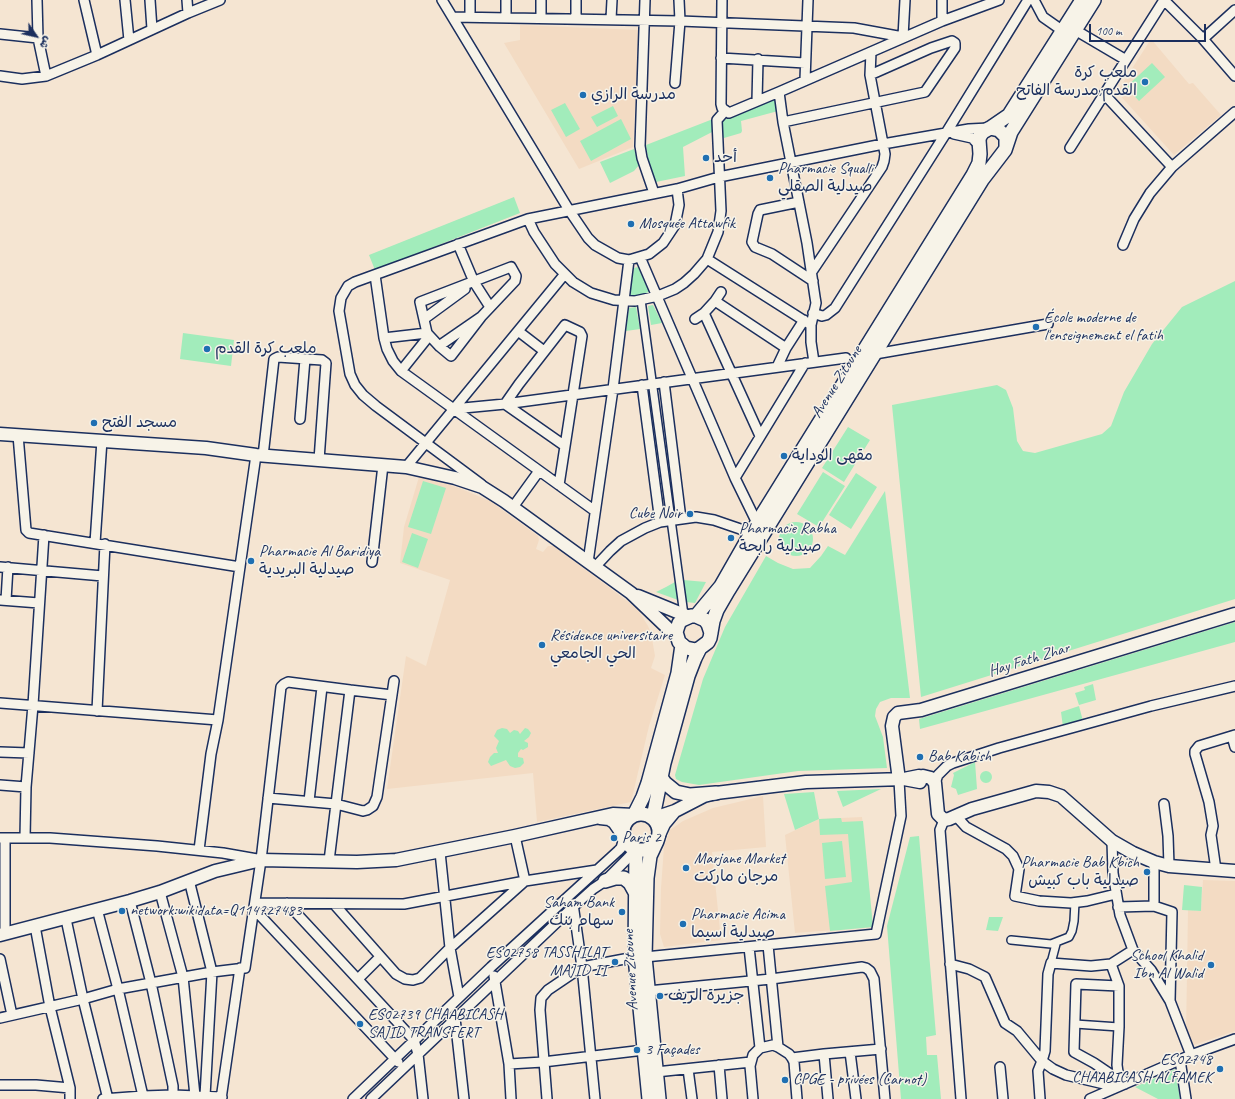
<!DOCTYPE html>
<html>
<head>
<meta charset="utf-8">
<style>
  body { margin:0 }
  #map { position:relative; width:1235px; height:1099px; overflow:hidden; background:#f5e5d2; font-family:Caveat,"Playpen Sans Arabic",sans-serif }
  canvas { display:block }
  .north { position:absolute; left:16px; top:16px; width:40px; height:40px; -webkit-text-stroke:3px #f7f3e8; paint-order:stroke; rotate:124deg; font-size:11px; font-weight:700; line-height:16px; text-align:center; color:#1b2f5e }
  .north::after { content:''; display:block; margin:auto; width:14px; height:18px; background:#1b2f5e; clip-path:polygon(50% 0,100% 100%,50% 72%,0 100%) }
  .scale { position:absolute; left:1089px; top:24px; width:117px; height:18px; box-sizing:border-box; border:2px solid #1b2f5e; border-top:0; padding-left:5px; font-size:12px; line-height:14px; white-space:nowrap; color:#1b2f5e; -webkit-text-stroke:3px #f7f3e8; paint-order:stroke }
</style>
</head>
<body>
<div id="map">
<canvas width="1235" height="1099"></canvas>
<div class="north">ش</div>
<div class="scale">100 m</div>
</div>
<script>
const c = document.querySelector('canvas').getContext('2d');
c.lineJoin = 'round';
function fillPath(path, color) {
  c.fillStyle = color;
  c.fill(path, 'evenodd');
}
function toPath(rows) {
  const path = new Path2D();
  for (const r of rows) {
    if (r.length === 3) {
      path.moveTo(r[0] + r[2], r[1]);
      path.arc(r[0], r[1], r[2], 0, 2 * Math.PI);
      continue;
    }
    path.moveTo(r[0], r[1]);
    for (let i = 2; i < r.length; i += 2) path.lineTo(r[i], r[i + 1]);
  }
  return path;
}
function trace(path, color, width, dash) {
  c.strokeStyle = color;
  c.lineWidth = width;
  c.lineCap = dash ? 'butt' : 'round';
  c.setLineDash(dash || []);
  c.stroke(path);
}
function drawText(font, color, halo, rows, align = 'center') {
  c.font = font + ' Caveat,"Playpen Sans Arabic",sans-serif';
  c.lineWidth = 3;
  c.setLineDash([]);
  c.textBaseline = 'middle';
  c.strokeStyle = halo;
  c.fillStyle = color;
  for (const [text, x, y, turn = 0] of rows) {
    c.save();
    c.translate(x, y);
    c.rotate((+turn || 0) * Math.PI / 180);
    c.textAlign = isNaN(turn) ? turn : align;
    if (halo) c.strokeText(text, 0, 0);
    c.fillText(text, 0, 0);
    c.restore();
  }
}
fillPath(toPath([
  [520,25,639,30,633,147,579,169,504,43,520,40],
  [1151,39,1189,84,1193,83,1221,115,1174,155,1117,92],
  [419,477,433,479,459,488,490,501,538,536,539,540,536,549,543,552,548,546,554,546,635,607,640,613,648,626,651,633,655,656,651,668,665,675,649,726,631,802,537,822,533,773,387,789,406,656,426,666,450,580,400,563,404,527],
  [763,796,766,847,712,852,721,940,664,947,660,934,661,888,664,847,670,830,683,821,713,808],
  [862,817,873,927,795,933,785,835,819,819],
  [1203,880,1235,881,1235,1031,1194,1045,1186,1035,1188,910,1201,911]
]), '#f3dbc3');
fillPath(toPath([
  [1152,63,1165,77,1139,101,1126,87],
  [773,99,775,100,778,111,741,121,742,131,741,133,724,138,723,137,722,121],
  [565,103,580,129,566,137,551,110],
  [613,106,618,116,597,127,591,117],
  [621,119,631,139,591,161,580,141],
  [713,119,714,131,683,147,685,176,656,182,649,164,646,145],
  [634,149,639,165,634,171,610,183,600,162],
  [514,197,520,213,375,270,369,255],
  [638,267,649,292,640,295,630,295,634,268],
  [1235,281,1235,599,921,697,892,405,997,385,1006,390,1013,408,1017,441,1023,451,1035,453,1102,434,1111,426,1124,392,1152,344,1182,307],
  [653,305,662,323,651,325,648,306],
  [636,307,640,329,626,331,629,308],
  [183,333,234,340,231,366,180,359],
  [848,427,870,440,844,482,822,468],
  [823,472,845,486,819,527,797,514],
  [856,473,877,487,851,529,829,515],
  [423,481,446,488,431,534,408,527],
  [885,491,910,698,891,698,880,702,876,709,875,716,883,737,887,768,798,771,699,785,682,782,676,779,675,775,703,679,725,627,766,556,778,563,793,569,810,568,821,556,828,546,845,555],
  [796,539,17],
  [412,533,428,539,418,568,402,562],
  [683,580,706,582,695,603,686,602],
  [675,582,678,600,656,592,666,587],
  [1235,622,1235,642,920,729,919,719],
  [1093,684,1096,700,1079,705,1075,693,1085,690,1084,687],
  [1079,706,1083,721,1063,727,1061,712],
  [502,728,507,729,510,733,514,730,518,731,520,734,525,728,528,729,531,733,529,737,524,741,528,743,528,747,523,750,521,749,518,753,518,757,523,758,524,763,520,767,515,768,510,766,506,760,491,766,488,762,490,757,494,753,498,753,496,748,499,741,494,736,497,730],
  [975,762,977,789,958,795,956,789,951,787,954,775,953,773],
  [986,777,6],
  [881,789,843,807,837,791],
  [814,792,819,819,841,818,842,822,863,821,873,927,830,931,825,886,852,882,848,834,820,835,819,819,795,830,784,794],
  [919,836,936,1035,926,1037,927,1055,937,1055,941,1099,901,1099,887,926,910,837],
  [842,841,846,877,825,879,822,843],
  [1184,885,1202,887,1201,911,1182,910],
  [989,917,1003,917,998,931,986,930],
  [1175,1069,1180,1099,1158,1099,1135,1087]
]), '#a2ecbb');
const pedestrian = toPath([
  [641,300,684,615],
  [1011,940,1051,944,1069,937,1072,931,1074,921,1075,902],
  [1051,963,1056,944],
  [1075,1024,1119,1027]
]);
const minor = toPath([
  [37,0,38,38,46,76],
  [84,0,97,55],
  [125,0,129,40],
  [150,0,152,29],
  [187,0,188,13],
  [442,0,569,210,588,238,595,245,618,258,629,260,649,254,663,243,675,225,679,205,677,189],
  [645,0,640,146,642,158,654,193],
  [722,0,721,104,722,108,729,113,779,92,942,21,999,0],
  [1034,0,1043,17,1063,31],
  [1164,0,1203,39,1235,76],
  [453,17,680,21,854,28,903,37,905,0],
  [470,17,470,0],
  [506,17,506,0],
  [541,18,541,0],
  [576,19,576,0],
  [611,19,612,0],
  [942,21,942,0],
  [1070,27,1126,60],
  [0,34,38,38],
  [1203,39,1235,10],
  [721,58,805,63],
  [0,76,22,79,46,76,97,55,188,13,220,0],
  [805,80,808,0],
  [675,83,680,21,679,0],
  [779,92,783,122,807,243,815,297,816,303,811,325,811,342,814,362],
  [1104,94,1172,167],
  [757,101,758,59],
  [783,122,925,92,955,48,955,43,952,41,931,48,870,75],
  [954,134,972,138,979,145],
  [1070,148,1164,0],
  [799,202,760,210,758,214,752,242,755,247,772,254,813,281],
  [528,219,534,232,555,264,573,282,591,293,614,300,635,301,658,296,675,289,684,283,694,274,707,259,718,232,721,211,717,120,725,111],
  [458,244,474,282,490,307],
  [1123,245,1134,219,1150,193,1172,167,1235,112],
  [640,257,735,478,757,523],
  [707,259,811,325],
  [811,273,882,167,884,161,885,154,870,75,871,52],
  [375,275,384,338,387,349,393,361,401,371,595,511],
  [715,301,786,348],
  [704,313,760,436],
  [813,313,822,316,826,315,835,308,946,133,1028,0],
  [424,319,465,289],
  [695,319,704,313,715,301,721,292],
  [518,331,544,351],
  [384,338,427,333],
  [439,346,481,317,515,281,516,276,511,267,420,302,427,333,439,346,451,356,481,317],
  [875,354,1048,324],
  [777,367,786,348,804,320],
  [401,371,429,336],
  [664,382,681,519],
  [642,385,660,522],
  [453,409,505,404,846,358],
  [300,419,305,359],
  [18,435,26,530,29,533,240,567],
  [263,456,274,359,278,357,322,360,326,363,319,460],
  [406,467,564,275],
  [735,478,805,363],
  [481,484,376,406,363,395,355,385,350,374,339,311,341,298,348,286,355,282,528,219,677,189,719,177,883,144,969,129,989,128],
  [559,485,582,336,580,332,565,325,519,384,505,404,565,446],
  [513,507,539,471],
  [95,543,102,440],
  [372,562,383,465],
  [588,562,613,389,629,260],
  [0,567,103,576],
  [595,567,610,551,621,541,645,528,660,522,696,517,714,520,752,533],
  [0,600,39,603],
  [6,600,8,567],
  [350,690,392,695],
  [0,703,218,720],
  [97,711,105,544],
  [1232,736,1235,747],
  [0,752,29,753],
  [935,783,938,775,947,766,953,763,999,748,1151,706,1235,686],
  [0,785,26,787],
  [268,798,336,804,363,811,367,810,373,806,377,797,394,681],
  [309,801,322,687],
  [1164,804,1168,836,1169,866],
  [956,816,966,827,1006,849,1013,856,1019,869,1015,896,1039,901,1071,903,1087,901,1116,894],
  [944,820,940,830,961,1099],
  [0,838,50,838,157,846,223,853,257,859],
  [25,838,26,787,33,705,44,535],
  [1112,841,1113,873,1120,915,1133,950,1151,970,1170,1001,1191,1055],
  [199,850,211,754,218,720,256,455],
  [440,852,450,948,459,997],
  [1216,870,1211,835,1213,826,1209,802,1195,754,1195,751,1199,746,1235,735],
  [189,880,212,972,205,1096],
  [160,892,183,977,195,1096],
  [255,903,404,904,525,881,597,870],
  [287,903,414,1040,418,1054,423,1099],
  [334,904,396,974,405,979,413,980,420,978,450,948,525,881,515,836],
  [573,904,582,967,595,1099],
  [1154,906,1172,912,1170,1001],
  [1118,907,1154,906,1154,862],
  [97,909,118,989,143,1096],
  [254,909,398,1062],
  [66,919,83,999,108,1099],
  [35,926,50,1007,70,1088,70,1099],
  [5,934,5,838],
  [768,945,778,1047],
  [749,947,760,1048,753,1055,750,1066,753,1099],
  [645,957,876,934,901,816,899,780],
  [0,959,12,1015],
  [950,964,969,969,985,977,1005,1023,1017,1031,1042,1061,1038,1071,1040,1099],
  [1111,964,1119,986,1119,1027,1117,1065,1118,1072,1124,1083],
  [494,976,509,1064,511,1099],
  [358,979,380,957],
  [1119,986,1076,984,1074,1052,1094,1063,1125,1084],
  [648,991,771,979,862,967,866,968,870,971,874,979,885,1099],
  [0,1018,83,999,118,989,212,972,245,968,261,860,281,687,284,684,288,682,350,690,329,861],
  [455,1018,464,1099],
  [760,1048,773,1045,778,1047,789,1054,792,1058,794,1062,797,1099],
  [850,1052,856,1099],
  [824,1054,828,1099],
  [792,1058,824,1054,881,1049],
  [1180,1060,1186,1099],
  [509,1064,543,1062,644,1050],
  [719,1065,722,1099],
  [1000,1067,1003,1099],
  [688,1069,692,1099],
  [656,1072,751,1062],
  [0,1085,36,1085,70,1088],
  [1117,1087,1066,1075,1053,1069,1042,1061,1045,1051,1048,974,1051,963,1091,966,1111,964,1133,950],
  [173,1095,222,1097],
  [103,1099,143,1096,173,1095,173,1086,151,983,130,901],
  [221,1099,240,968],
  [353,1099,491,967,618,851,621,848,624,838],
  [371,1099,573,907,593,889,605,881,628,858,636,849],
  [547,1099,540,1010,541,998,548,990,582,967,635,957],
  [1090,1099,1191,1055,1235,1039]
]);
const tertiary = toPath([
  [0,434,206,448,256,455,406,467,455,478,482,487,504,501,631,593,677,637],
  [638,596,687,616],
  [919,776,904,779,920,782],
  [923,776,931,778,935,783,938,814,944,820,949,819,972,809,1036,791,1049,792,1061,796,1112,841,1133,853,1154,862,1169,866,1235,871],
  [899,780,892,726,894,717,898,713,921,710,1235,614],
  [600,818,609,819,614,822,623,835],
  [654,818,675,811,704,796,716,793,806,782,904,779],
  [659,835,664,824,674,812],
  [0,935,130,901,160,892,215,871,261,860,357,862,396,860,515,836,613,814,634,815]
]);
const secondary = toPath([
  [990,128,1009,115,1082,0],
  [696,616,721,586,757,523,973,175,979,163,980,154,979,140,980,136,983,132,990,128,999,130,1006,137,1006,146],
  [711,633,708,624,705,620,696,616,691,616,682,620,679,623,676,632,679,642,686,648,696,650,700,648,708,642,710,638,713,621,717,610,728,591,982,180,1005,150,1011,132,1094,0],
  [660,776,665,783,676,792,690,795,716,793],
  [641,832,18],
  [634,815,643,797,648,783,678,673,682,645],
  [653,817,664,763,688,676,695,658,700,648],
  [657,841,650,856,647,878,645,957,659,1099],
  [636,849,635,957,649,1099],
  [605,881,615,878,624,878,630,883,635,892]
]);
trace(pedestrian, '#1b2f5e', 10);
trace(minor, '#1b2f5e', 12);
trace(tertiary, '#1b2f5e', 15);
trace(secondary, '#1b2f5e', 16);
trace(pedestrian, '#f7f3e8', 7);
trace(minor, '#f7f3e8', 9);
trace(tertiary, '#f7f3e8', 12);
trace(secondary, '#f7f3e8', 13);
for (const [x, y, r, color] of [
  [1145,82,4,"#1f6fb2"],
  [583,95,4,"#1f6fb2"],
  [706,158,4,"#1f6fb2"],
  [770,178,4,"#1f6fb2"],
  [631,224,4,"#1f6fb2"],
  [1036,327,4,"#1f6fb2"],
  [207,349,4,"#1f6fb2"],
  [94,423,4,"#1f6fb2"],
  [784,456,4,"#1f6fb2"],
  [690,514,4,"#1f6fb2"],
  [731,538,4,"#1f6fb2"],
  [251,561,4,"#1f6fb2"],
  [542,645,4,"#1f6fb2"],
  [920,757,4,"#1f6fb2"],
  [614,838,4,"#1f6fb2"],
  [686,868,4,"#1f6fb2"],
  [1147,872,4,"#1f6fb2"],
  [122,911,4,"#1f6fb2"],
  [622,912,4,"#1f6fb2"],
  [683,924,4,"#1f6fb2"],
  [615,962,4,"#1f6fb2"],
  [1211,965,4,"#1f6fb2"],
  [660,996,4,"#1f6fb2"],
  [360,1024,4,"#1f6fb2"],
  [637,1050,4,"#1f6fb2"],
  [1220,1069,4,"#1f6fb2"],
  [785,1080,4,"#1f6fb2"]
]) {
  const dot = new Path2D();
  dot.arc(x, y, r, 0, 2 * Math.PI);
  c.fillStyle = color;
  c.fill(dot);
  trace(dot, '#f7f3e8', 1.5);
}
drawText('16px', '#1b2f5e', '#f7f3e8', [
  ["ملعب كرة",1137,73,"right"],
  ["القدم;مدرسة الفاتح",1137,91,"right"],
  ["مدرسة الرازي",591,95],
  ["أحد",714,158],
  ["Pharmacie Squalli",778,169],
  ["صيدلية الصقلي",778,187],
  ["Mosquée Attawfik",639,224],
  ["École moderne de",1044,318],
  ["l'enseignement el fatih",1044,336],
  ["ملعب كرة القدم",215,349],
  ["مسجد الفتح",102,423],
  ["مقهى الوداية",792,456],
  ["Cube Noir",682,514,"right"],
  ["Pharmacie Rabha",739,529],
  ["صيدلية رابحة",739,547],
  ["Pharmacie Al Baridiya",259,552],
  ["صيدلية البريدية",259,570],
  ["Résidence universitaire",550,636],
  ["الحي الجامعي",550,654],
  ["Bab Kabish",928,757],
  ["Paris 2",622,838],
  ["Marjane Market",694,859],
  ["مرجان ماركت",694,877],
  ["Pharmacie Bab Kbich",1139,863,"right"],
  ["صيدلية باب كبيش",1139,881,"right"],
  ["Saham Bank",614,903,"right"],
  ["سهام بنك",614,921,"right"],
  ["network:wikidata=Q114727483",130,911],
  ["Pharmacie Acima",691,915],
  ["صيدلية أسيما",691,933],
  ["ES02758 TASSHILAT",607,953,"right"],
  ["MAJID II",607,971,"right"],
  ["School Khalid",1203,956,"right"],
  ["Ibn Al Walid",1203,974,"right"],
  ["جزيرة الريف",668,996],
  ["ES02739 CHAABICASH",368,1015],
  ["SAJID TRANSFERT",368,1033],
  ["3 Façades",645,1050],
  ["ES02748",1212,1060,"right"],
  ["CHAABICASH ALFAMEK",1212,1078,"right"],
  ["CPGE - privées (Carnot)",793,1080]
], 'left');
drawText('16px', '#1b2f5e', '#f7f3e8', [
  ["Avenue Zitoune",837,382,-58],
  ["Hay Fath Zhar",1029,660,-17],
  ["Avenue Zitoune",631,970,-93]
]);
</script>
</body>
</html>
